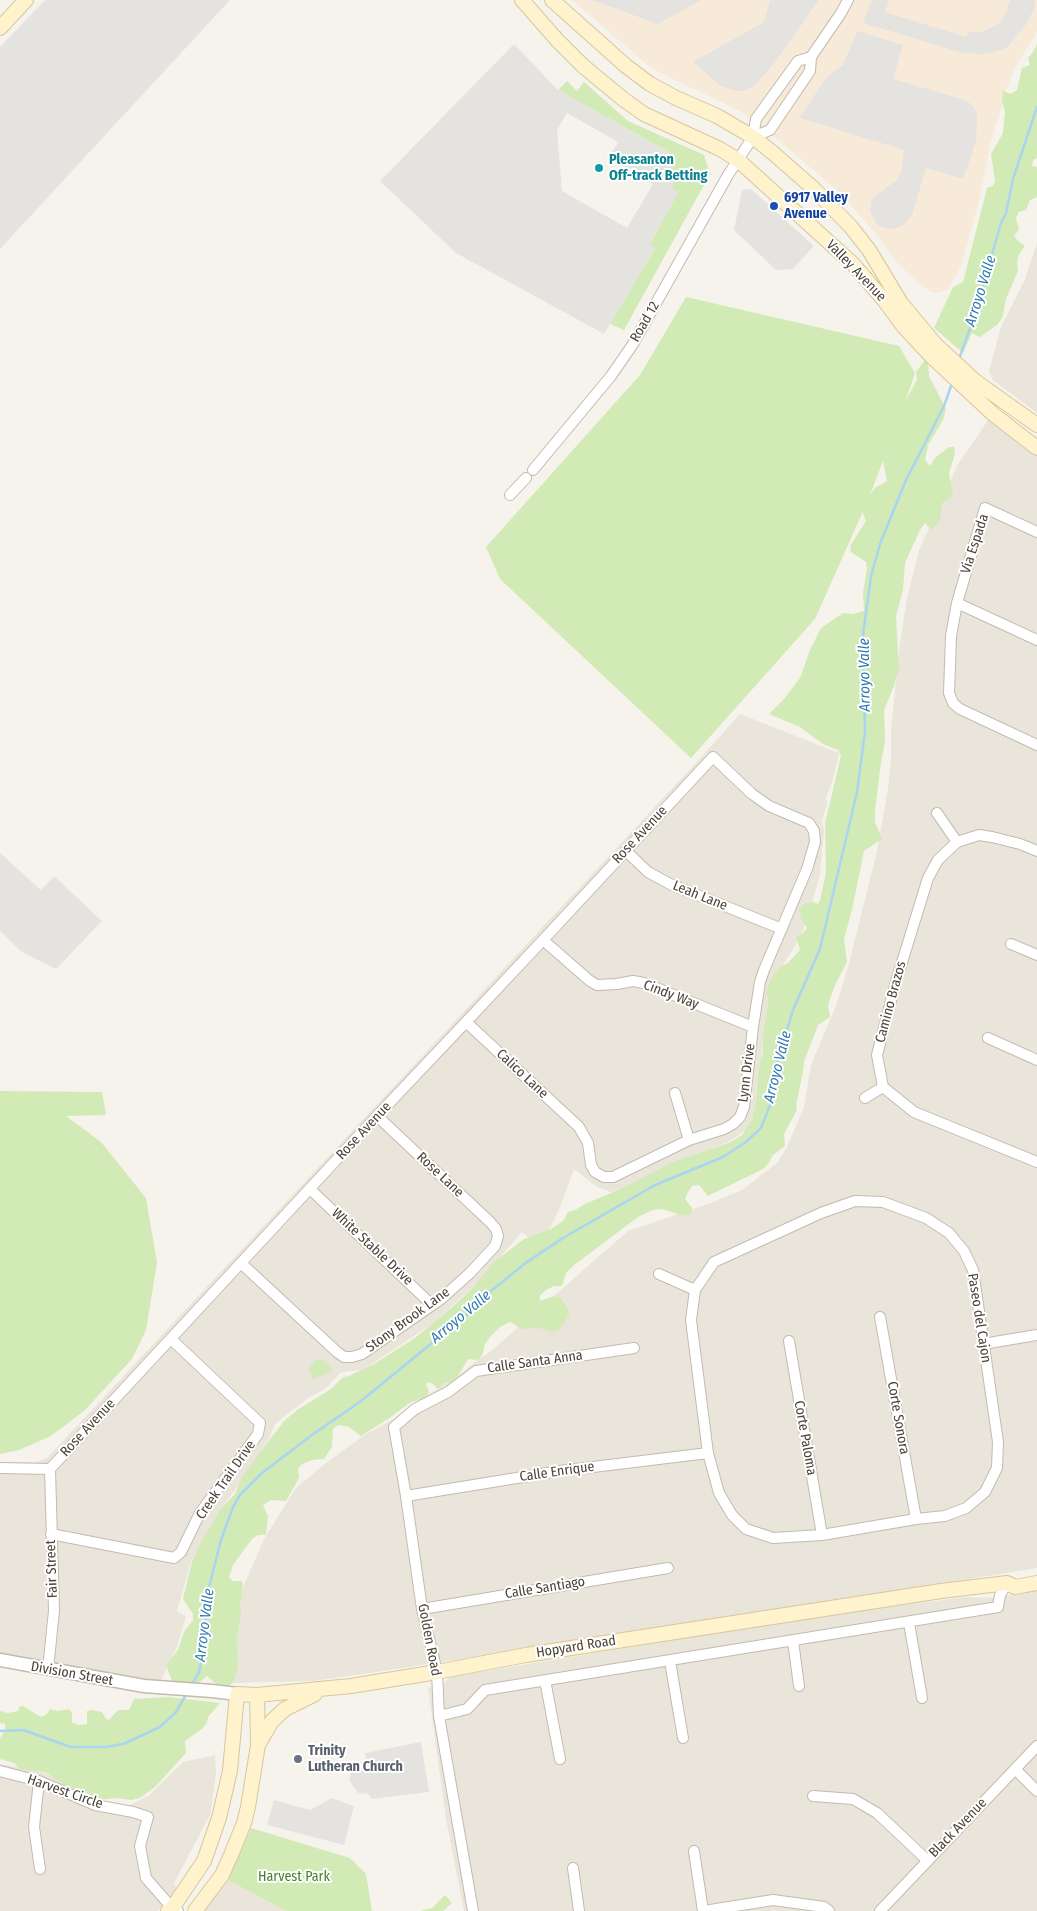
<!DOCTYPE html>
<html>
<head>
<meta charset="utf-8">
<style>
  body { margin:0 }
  canvas { display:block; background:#f6f3ec }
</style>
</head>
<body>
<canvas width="1037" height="1911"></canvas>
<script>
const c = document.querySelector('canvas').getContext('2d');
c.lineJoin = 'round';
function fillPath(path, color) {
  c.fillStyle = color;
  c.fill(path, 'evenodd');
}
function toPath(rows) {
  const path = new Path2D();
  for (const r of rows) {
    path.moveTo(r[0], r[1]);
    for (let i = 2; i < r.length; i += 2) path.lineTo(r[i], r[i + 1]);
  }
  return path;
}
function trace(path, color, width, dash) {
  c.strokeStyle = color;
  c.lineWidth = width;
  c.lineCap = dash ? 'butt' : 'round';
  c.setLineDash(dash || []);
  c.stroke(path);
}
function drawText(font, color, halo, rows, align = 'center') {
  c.font = font + ' "Fira Sans Condensed",sans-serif';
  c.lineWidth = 4;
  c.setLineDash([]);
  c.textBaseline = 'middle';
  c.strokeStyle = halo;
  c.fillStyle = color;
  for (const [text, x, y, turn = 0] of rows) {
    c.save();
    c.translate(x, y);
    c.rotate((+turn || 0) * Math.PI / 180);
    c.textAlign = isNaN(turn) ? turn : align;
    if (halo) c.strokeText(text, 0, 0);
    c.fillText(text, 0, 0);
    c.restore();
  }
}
fillPath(toPath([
  [1037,243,1037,413,993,380,989,371,1001,327,1025,279],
  [989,419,1006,434,1037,456,1037,1568,741,1616,363,1674,313,1681,232,1683,237,1607,244,1585,264,1539,296,1488,326,1463,366,1434,396,1418,427,1395,456,1378,471,1365,491,1351,628,1231,708,1204,742,1190,777,1163,787,1147,804,1107,811,1065,837,1003,847,971,877,851,888,789,891,759,891,730,900,642,907,598,919,550,958,464],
  [740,714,839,753,832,783,825,800,828,801,822,820,824,830,820,874,813,900,801,936,777,975,764,1032,756,1110,752,1124,742,1133,730,1141,679,1162,619,1190,611,1192,597,1187,574,1169,559,1210,540,1248,522,1232,479,1281,432,1324,363,1370,341,1372,324,1390,308,1398,275,1424,269,1439,241,1482,219,1511,191,1562,177,1611,186,1616,177,1647,160,1683,0,1655,0,1462,36,1462,47,1458,693,766],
  [1037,1592,1037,1911,464,1911,446,1819,428,1688,445,1683,449,1677,681,1639,888,1607,966,1597,988,1598],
  [215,1755,216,1774,210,1815,174,1883,177,1890,158,1911,0,1911,0,1764,43,1772,82,1792,112,1804,130,1805,148,1796,183,1762],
  [228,1880,286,1911,204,1911]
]), '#eae5da');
fillPath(toPath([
  [572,0,1037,0,1037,32,1014,69,1006,91,991,141,980,198,961,266,948,290,936,293,929,291,899,265,877,235,839,192,783,144,740,111,654,70]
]), '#f7ead8');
fillPath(toPath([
  [1037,44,1037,158,1033,160,1032,166,1037,167,1037,197,1030,200,1026,210,1019,212,1016,218,1019,230,1014,235,1017,240,1025,246,1019,254,1017,262,1018,271,1006,299,1003,316,998,324,980,337,972,333,963,353,934,328,953,287,963,282,987,188,993,186,995,181,991,154,1003,133,1005,111,1002,102,1003,91,1011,94,1017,90,1022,68,1030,65,1028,58,1033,52],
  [567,81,577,91,584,82,628,121,704,155,710,174,624,330,610,324,655,248,650,244,678,192,673,190,672,154,558,90],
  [686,297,899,346,915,373,905,402,917,380,916,372,924,361,928,362,929,376,946,409,943,420,928,445,925,460,930,466,935,458,949,447,954,447,955,454,949,473,953,495,942,503,940,520,931,530,925,523,920,530,905,563,903,590,896,616,899,668,894,686,884,710,885,742,881,762,875,811,875,822,882,839,864,851,852,910,844,939,847,962,835,985,828,1005,830,1017,818,1025,804,1062,803,1072,796,1105,797,1110,784,1134,785,1146,773,1155,768,1164,763,1169,708,1196,699,1185,692,1186,688,1192,685,1199,692,1208,692,1213,684,1216,662,1209,653,1210,638,1217,573,1266,566,1273,562,1286,554,1286,546,1290,540,1295,540,1301,554,1296,561,1298,569,1310,569,1315,559,1330,552,1332,536,1327,526,1329,519,1328,511,1322,508,1323,500,1327,490,1337,485,1344,483,1353,479,1360,468,1359,457,1378,451,1383,446,1383,438,1389,433,1384,428,1382,426,1385,429,1391,427,1398,411,1402,388,1419,361,1436,349,1427,338,1425,333,1429,332,1447,324,1459,312,1460,302,1464,298,1469,299,1476,297,1482,286,1501,271,1500,263,1505,268,1516,266,1535,258,1535,252,1539,233,1565,229,1577,232,1581,242,1581,243,1586,240,1604,241,1614,237,1637,238,1666,234,1681,227,1688,220,1687,207,1676,196,1685,173,1683,166,1665,178,1650,184,1632,193,1620,193,1614,183,1599,192,1561,203,1539,221,1508,235,1494,243,1475,284,1421,297,1410,331,1389,343,1377,349,1376,374,1364,415,1338,458,1302,475,1285,494,1262,524,1239,551,1229,563,1221,568,1212,575,1210,585,1204,625,1187,673,1162,731,1142,742,1135,752,1120,757,1097,758,1072,763,1052,763,1035,769,999,766,993,768,985,774,974,780,967,788,963,800,950,796,937,802,934,807,928,801,919,799,909,805,903,813,902,818,904,820,900,826,872,825,823,841,756,838,750,823,744,800,727,769,714,784,699,800,678,810,650,821,628,843,613,853,614,864,611,863,593,867,569,866,562,851,552,850,546,866,521,863,514,864,509,815,619,691,758,500,579,486,547,640,375],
  [883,461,887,481,875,488,870,495],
  [0,1091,102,1092,106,1115,66,1116,101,1142,146,1198,157,1263,146,1330,132,1359,84,1411,51,1436,19,1450,0,1454],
  [322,1359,333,1369,328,1373,313,1379,309,1368,316,1360],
  [169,1697,220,1703,208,1717,207,1723,202,1729,185,1741,186,1753,155,1787,140,1798,131,1800,117,1798,98,1800,78,1790,67,1787,45,1772,19,1769,14,1763,0,1759,0,1738,5,1731,5,1724,0,1723,0,1711,8,1713,18,1711,19,1707,23,1706,41,1717,47,1714,50,1709,58,1711,69,1709,72,1713,72,1722,78,1725,87,1724,87,1711,92,1710,102,1712,106,1719,109,1720,118,1710,129,1710,134,1699],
  [251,1828,350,1858,366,1874,372,1911,286,1911,228,1880],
  [445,1895,452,1903,443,1911,420,1911,432,1908]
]), '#d2eab5');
fillPath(toPath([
  [45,0,230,0,0,249,0,47],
  [592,0,701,0,658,24],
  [770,0,819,0,775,62,754,86,744,91,737,91,721,86,693,62,764,22],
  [872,0,889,0,885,12,966,37,968,32,982,32,1000,23,1007,10,1010,0,1035,0,1035,6,1027,23,1008,47,993,52,981,54,963,53,863,23],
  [857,31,903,45,893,79,965,100,971,104,977,113,976,141,963,179,926,168,912,215,904,225,897,228,890,229,882,227,876,223,870,211,872,200,875,196,897,180,899,176,902,169,904,150,800,118,825,79,843,65],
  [514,44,558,90,672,154,673,190,679,192,650,243,655,248,604,334,456,253,380,181],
  [567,113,618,142,609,158,653,184,627,228,562,191,557,130],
  [751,189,814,246,793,269,776,270,734,230,742,190],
  [0,853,41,890,54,876,102,921,56,969,22,952,0,931],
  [421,1742,429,1792,372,1799,368,1794,358,1793,352,1785,349,1779,351,1771,353,1766,366,1759,365,1753],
  [332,1798,354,1806,344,1845,267,1825,274,1800,310,1810]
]), '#e5e3e0');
trace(toPath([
  [959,359,973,320,1001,223,1006,213,1013,179,1037,107],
  [191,1686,199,1672,204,1649,207,1595,221,1540,233,1507,240,1495,262,1473,312,1435,361,1401,465,1316,486,1295,527,1262,563,1238,655,1185,723,1157,746,1142,761,1128,773,1098,778,1059,793,1010,820,949,857,792,865,732,863,635,871,576,880,544,906,480,944,406,952,383],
  [0,1731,23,1730,71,1747,105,1747,123,1744,160,1727,176,1712,187,1693]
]), '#a9d4f2', 2.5);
const minor = toPath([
  [753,137,770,130,810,71,811,57,841,13,848,0],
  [533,470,611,376,633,344,728,175,753,137,756,119,798,61,811,57],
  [510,495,526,478],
  [1037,532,985,508,957,603,951,636,949,693,953,703,960,709,1037,745],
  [957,603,1037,640],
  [937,813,957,842],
  [626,851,648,872,670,884,782,929],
  [1037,851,1020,844,992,837,979,835,957,842,938,860,928,878,895,985,877,1055,883,1087,914,1112,1037,1162],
  [543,940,590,981,597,985,617,984,633,981,644,983,753,1027],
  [1011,944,1037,955],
  [988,1038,1037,1060],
  [675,1093,689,1140],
  [865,1098,883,1087],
  [311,1190,432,1305],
  [855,1201,883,1202,926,1218,949,1233,964,1251,973,1270,998,1442,997,1468,985,1492,966,1508,945,1516,916,1519,822,1535,773,1538,746,1529,732,1515,719,1493,708,1453,691,1320,695,1290,714,1262,821,1213,855,1201],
  [242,1264,337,1352,344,1357,352,1357,362,1354,441,1299,470,1273,495,1246,498,1236,496,1229,490,1222,377,1116],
  [659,1274,695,1290],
  [880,1317,916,1519],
  [789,1341,822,1535],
  [983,1344,1037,1335],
  [0,1468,50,1469,377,1116,466,1022,543,940,713,757,752,794,769,806,809,823,814,831,815,842,807,869,764,970,760,982,753,1027,744,1107,740,1117,733,1124,724,1129,689,1140,613,1177,604,1177,595,1172,591,1165,588,1143,579,1127,466,1022],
  [406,1496,560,1471,708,1453],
  [51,1534,174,1558,181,1552,200,1513,258,1434,260,1423,171,1339],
  [422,1609,668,1568],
  [909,1623,922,1698],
  [793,1641,799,1686],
  [670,1661,683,1738],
  [48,1669,54,1611,50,1469],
  [545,1680,560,1759],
  [439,1716,467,1709,485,1690,998,1607,1000,1595,1007,1583],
  [1016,1770,1037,1791],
  [0,1771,39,1781,95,1805,133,1812,148,1817,140,1846,146,1878,167,1902,178,1911],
  [39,1781,34,1827,40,1869],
  [813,1796,853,1799,877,1813,927,1860],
  [694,1851,703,1911],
  [573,1868,579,1911],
  [473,1911,439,1716,437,1672,422,1609,406,1496,394,1427,415,1409,448,1392,476,1371,634,1348],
  [704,1911,773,1900,824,1907,829,1911],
  [880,1911,1037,1746]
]);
const tertiary = toPath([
  [0,1660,144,1686,212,1691,237,1694]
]);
const secondary = toPath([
  [522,0,557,40,583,66,623,99,644,114,720,149,738,160,853,264,884,300,904,327,932,357,993,414,1037,448],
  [552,0,626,66,650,84,676,98,717,116,753,137,773,153,813,188,851,227,869,250,901,303,936,345,975,381,1037,425],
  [0,28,26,0],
  [258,1745,272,1721,285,1709,315,1694],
  [168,1911,173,1907,204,1861,219,1818,230,1771,237,1694,257,1695,351,1686,437,1672,526,1655,941,1591,1007,1583,1015,1587,1037,1583],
  [195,1911,222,1875,231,1855,244,1823,248,1807,258,1745,257,1695]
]);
trace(minor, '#c2bbae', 12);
trace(tertiary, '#c2bbae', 15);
trace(secondary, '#d6c79b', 16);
trace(minor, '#fff', 10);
trace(tertiary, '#fff', 12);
trace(secondary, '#fff3cd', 14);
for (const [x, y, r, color] of [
  [599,168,5,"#0f9aa8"],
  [774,206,5,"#1a4fb4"],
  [298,1759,5,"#6b7280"]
]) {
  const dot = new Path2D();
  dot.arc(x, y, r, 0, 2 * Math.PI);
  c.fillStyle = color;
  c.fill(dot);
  trace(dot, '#fff', 2);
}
drawText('bold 14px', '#0d838f', '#fff', [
  ["Pleasanton",609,160],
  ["Off-track Betting",609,176]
], 'left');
drawText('bold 14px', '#164399', '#fff', [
  ["6917 Valley",784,198],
  ["Avenue",784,214]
], 'left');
drawText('14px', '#4b4439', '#fff', [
  ["Valley Avenue",856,271,46],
  ["Road 12",645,322,-60],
  ["Via Espada",975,544,-72],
  ["Rose Avenue",640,835,-47],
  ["Leah Lane",700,896,22],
  ["Cindy Way",671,995,21],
  ["Camino Brazos",891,1002,-75],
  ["Lynn Drive",747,1073,-83],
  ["Calico Lane",522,1074,43],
  ["Rose Avenue",364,1131,-47],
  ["Rose Lane",440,1175,43],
  ["White Stable Drive",372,1247,43],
  ["Paseo del Cajon",979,1318,81],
  ["Stony Brook Lane",408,1320,-36],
  ["Calle Santa Anna",535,1362,-8],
  ["Corte Sonora",898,1418,80],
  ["Rose Avenue",88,1428,-47],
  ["Corte Paloma",805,1438,80],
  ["Calle Enrique",557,1472,-8],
  ["Creek Trail Drive",226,1480,-55],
  ["Fair Street",52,1569,-92],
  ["Calle Santiago",545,1588,-9],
  ["Golden Road",429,1640,79],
  ["Hopyard Road",576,1647,-9],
  ["Division Street",72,1674,10],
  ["Harvest Circle",65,1792,19],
  ["Black Avenue",958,1828,-46]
]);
drawText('bold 14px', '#5b616d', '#fff', [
  ["Trinity",308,1751],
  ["Lutheran Church",308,1767]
], 'left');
drawText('14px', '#4a7f2a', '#fff', [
  ["Harvest Park",294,1877]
]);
drawText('italic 15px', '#2e7ab2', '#fff', [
  ["Arroyo Valle",981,291,-73],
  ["Arroyo Valle",865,675,-91],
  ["Arroyo Valle",778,1067,-76],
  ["Arroyo Valle",461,1317,-40],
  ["Arroyo Valle",205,1625,-83]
]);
</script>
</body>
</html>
